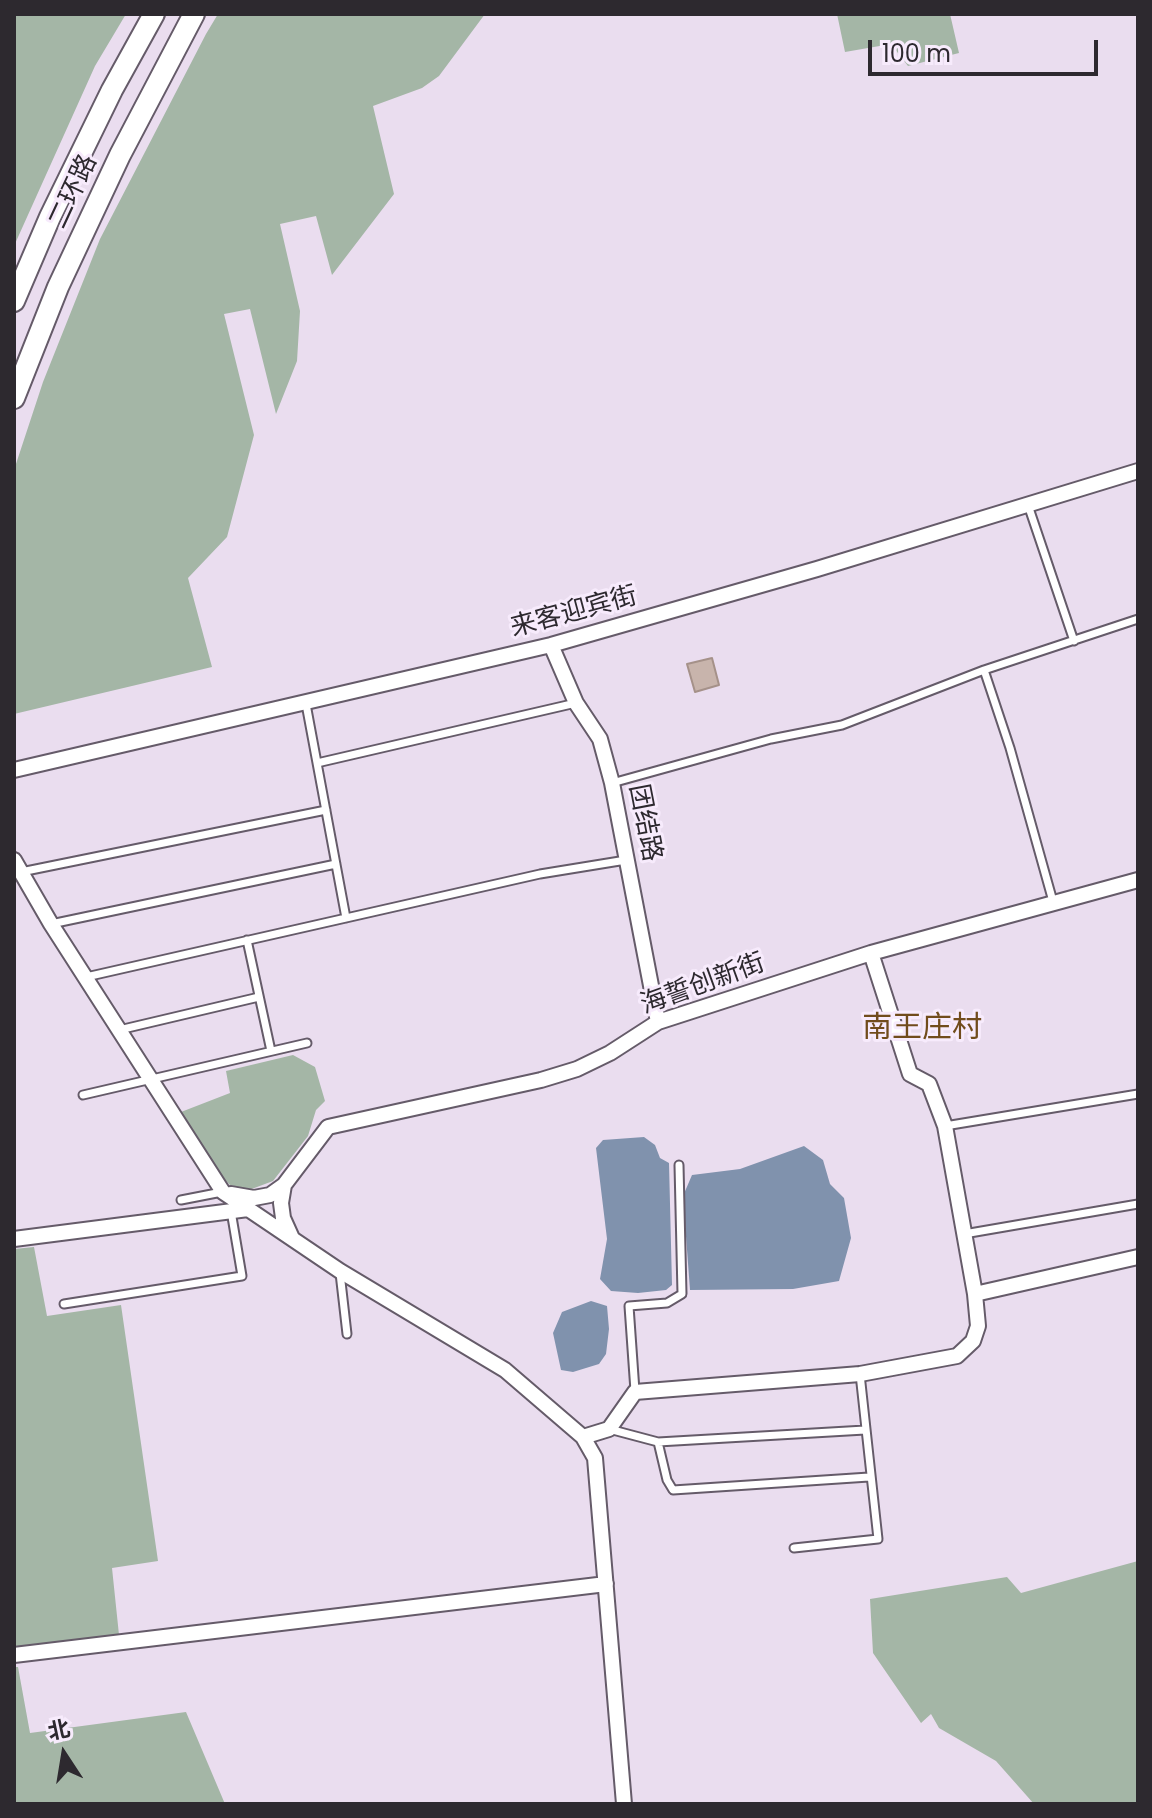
<!DOCTYPE html>
<html>
<head>
<meta charset="utf-8">
<style>
  body { margin:0 }
  #map { position:relative; width:1152px; height:1818px; overflow:hidden; background:#eaddef; font-family:Poppins,"Noto Sans SC",sans-serif }
  canvas { display:block }
  .frame { position:absolute; inset:0; border:16px solid #2d292f; pointer-events:none }
  .north { position:absolute; left:24px; top:1714px; width:80px; height:80px; -webkit-text-stroke:6px #f7ebfc; paint-order:stroke; rotate:348deg; font-size:22px; font-weight:700; line-height:32px; text-align:center; color:#2d292f }
  .north::after { content:''; display:block; margin:auto; width:28px; height:36px; background:#2d292f; clip-path:polygon(50% 0,100% 100%,50% 72%,0 100%) }
  .scale { position:absolute; left:868px; top:40px; width:230px; height:36px; box-sizing:border-box; border:4px solid #2d292f; border-top:0; padding-left:10px; font-size:24px; line-height:28px; white-space:nowrap; color:#2d292f; -webkit-text-stroke:6px #f7ebfc; paint-order:stroke }
</style>
</head>
<body>
<div id="map">
<canvas width="1152" height="1818"></canvas>
<div class="frame"></div>
<div class="north">北</div>
<div class="scale">100 m</div>
</div>
<script>
const c = document.querySelector('canvas').getContext('2d');
c.lineJoin = 'round';
function fillPath(path, color) {
  c.fillStyle = color;
  c.fill(path, 'evenodd');
}
function toPath(rows) {
  const path = new Path2D();
  for (const r of rows) {
    path.moveTo(r[0], r[1]);
    for (let i = 2; i < r.length; i += 2) path.lineTo(r[i], r[i + 1]);
  }
  return path;
}
function trace(path, color, width, dash) {
  c.strokeStyle = color;
  c.lineWidth = width;
  c.lineCap = dash ? 'butt' : 'round';
  c.setLineDash(dash || []);
  c.stroke(path);
}
function drawText(font, color, halo, rows, align = 'center') {
  c.font = font + ' Poppins,"Noto Sans SC",sans-serif';
  c.lineWidth = 6;
  c.setLineDash([]);
  c.textBaseline = 'middle';
  c.strokeStyle = halo;
  c.fillStyle = color;
  for (const [text, x, y, turn = 0] of rows) {
    c.save();
    c.translate(x, y);
    c.rotate((+turn || 0) * Math.PI / 180);
    c.textAlign = isNaN(turn) ? turn : align;
    if (halo) c.strokeText(text, 0, 0);
    c.fillText(text, 0, 0);
    c.restore();
  }
}
fillPath(toPath([
  [14,14,126,14,95,66,14,246],
  [218,14,485,14,439,76,422,88,373,106,394,194,332,275,316,216,280,224,300,311,297,361,276,414,250,309,224,314,254,435,227,537,188,578,212,667,14,714,14,470,43,382,100,239,206,34],
  [837,14,950,14,959,53,908,66,891,44,845,52],
  [293,1055,315,1067,325,1101,316,1110,308,1136,273,1181,249,1190,230,1185,222,1177,181,1112,230,1093,226,1071],
  [34,1247,47,1316,121,1305,158,1561,112,1568,119,1635,14,1651,14,1249],
  [1138,1561,1138,1804,1034,1804,996,1761,939,1728,931,1714,921,1723,873,1653,870,1599,1007,1577,1021,1593],
  [14,1667,18,1667,30,1733,186,1712,225,1804,14,1804]
]), '#a4b6a6');
fillPath(toPath([
  [644,1137,655,1145,660,1158,669,1163,672,1285,666,1290,638,1293,611,1291,600,1279,607,1239,596,1148,603,1140],
  [804,1146,823,1160,830,1184,844,1198,851,1238,839,1281,793,1289,690,1290,683,1196,692,1175,740,1169],
  [591,1301,607,1306,609,1329,606,1354,599,1364,573,1372,561,1370,553,1333,562,1312]
]), '#8092ad');
const building = toPath([
  [712,658,719,685,695,692,687,664,712,658]
]);
fillPath(building, '#c8b4ac');
trace(building, '#a59189', 2);
const lane = toPath([
  [1028,505,1074,641],
  [984,670,1010,748,1054,905],
  [306,704,346,918],
  [317,763,576,703],
  [612,783,771,739,842,725,984,670,1138,619],
  [21,872,326,810],
  [51,924,336,864],
  [247,940,271,1051],
  [86,977,540,874,626,860],
  [119,1030,259,997],
  [83,1095,307,1043],
  [945,1126,1138,1094],
  [181,1200,222,1192],
  [964,1234,1138,1204],
  [340,1273,347,1334],
  [64,1304,242,1276,231,1211],
  [635,1391,629,1306,667,1303,682,1294,679,1165],
  [609,1429,658,1442,865,1430],
  [658,1442,667,1480,673,1490,869,1477],
  [794,1548,878,1539,860,1374]
]);
const street = toPath([
  [551,645,576,703,600,739,612,783,658,1022],
  [14,770,551,645,817,569,1138,471],
  [14,860,51,924,223,1192,340,1271,505,1370,583,1437,595,1458,624,1804],
  [284,1185,281,1203,283,1218,292,1238],
  [231,1194,254,1198,270,1195,284,1185,328,1127,541,1080,577,1069,610,1053,658,1022,871,953,1138,880],
  [14,1239,248,1209],
  [975,1294,1138,1257],
  [583,1437,609,1429,635,1392,860,1374,957,1356,973,1341,978,1326,975,1294,945,1126,929,1084,910,1074,871,953],
  [14,1655,606,1584]
]);
const primary = toPath([
  [14,301,50,217,112,90,154,14],
  [14,398,58,287,120,155,194,14]
]);
trace(lane, '#655b69', 11);
trace(street, '#655b69', 18);
trace(primary, '#655b69', 24);
trace(lane, '#fff', 7);
trace(street, '#fff', 14);
trace(primary, '#fff', 20);
drawText('26px', '#2d292f', '#f7ebfc', [
  ["二环路",74,192,-65],
  ["来客迎宾街",574,613,-15],
  ["团结路",644,823,79],
  ["海誓创新街",703,985,-20]
]);
drawText('30px', '#714c1c', '#f7ebfc', [
  ["南王庄村",922,1029]
]);
</script>
</body>
</html>
